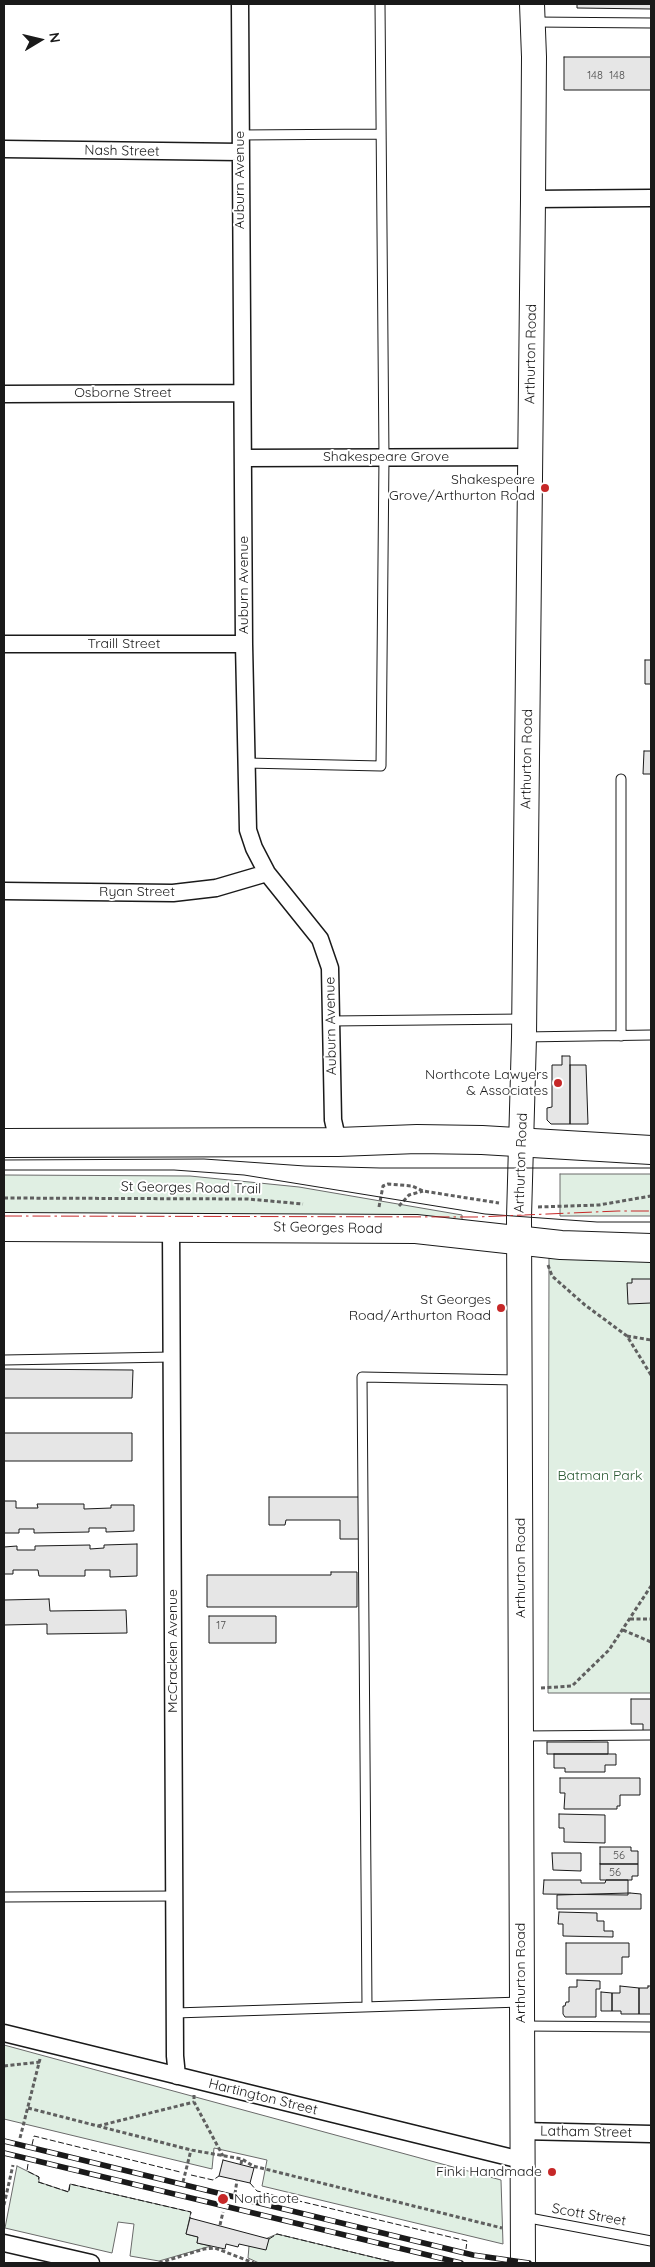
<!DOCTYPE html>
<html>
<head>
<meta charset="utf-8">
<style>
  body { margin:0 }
  #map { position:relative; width:655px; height:2267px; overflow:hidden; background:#fff; font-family:Quicksand,sans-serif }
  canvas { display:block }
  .frame { position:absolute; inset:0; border:5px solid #1a1a1a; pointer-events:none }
  .north { position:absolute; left:15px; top:15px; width:50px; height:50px; -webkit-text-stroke:4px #fff; paint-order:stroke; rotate:81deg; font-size:14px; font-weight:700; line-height:20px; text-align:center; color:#1a1a1a }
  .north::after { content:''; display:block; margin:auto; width:18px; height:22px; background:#1a1a1a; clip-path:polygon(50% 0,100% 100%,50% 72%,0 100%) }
</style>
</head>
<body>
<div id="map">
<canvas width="655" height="2267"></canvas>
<div class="frame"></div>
<div class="north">N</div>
</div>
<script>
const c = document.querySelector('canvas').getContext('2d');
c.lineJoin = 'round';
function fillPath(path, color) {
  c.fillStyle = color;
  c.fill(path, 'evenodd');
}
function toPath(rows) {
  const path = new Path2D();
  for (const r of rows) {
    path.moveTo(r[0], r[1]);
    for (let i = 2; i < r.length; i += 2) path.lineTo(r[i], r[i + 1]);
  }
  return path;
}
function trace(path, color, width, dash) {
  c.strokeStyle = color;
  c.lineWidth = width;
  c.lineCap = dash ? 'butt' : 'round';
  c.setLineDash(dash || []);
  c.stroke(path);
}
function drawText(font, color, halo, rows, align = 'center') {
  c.font = font + ' Quicksand,sans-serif';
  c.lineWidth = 4;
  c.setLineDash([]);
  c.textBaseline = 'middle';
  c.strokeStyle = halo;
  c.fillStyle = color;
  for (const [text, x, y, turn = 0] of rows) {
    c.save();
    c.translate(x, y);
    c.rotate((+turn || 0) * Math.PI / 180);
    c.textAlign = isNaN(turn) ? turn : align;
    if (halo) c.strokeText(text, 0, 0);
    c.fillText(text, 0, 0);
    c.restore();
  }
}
const green = toPath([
  [560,1174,651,1174,651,1216,560,1216,560,1174],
  [4,1175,190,1176,299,1187,462,1215,462,1220,4,1219,4,1175],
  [549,1256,651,1259,651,1693,548,1693,549,1256],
  [4,2045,501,2180,503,2244,262,2186,267,2160,214,2148,212,2169,4,2119,4,2045],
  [17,2166,39,2177,39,2182,68,2192,70,2184,191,2212,186,2234,198,2237,197,2243,211,2246,159,2261,130,2256,134,2224,118,2222,112,2253,5,2228,17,2166],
  [277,2234,397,2263,259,2263,248,2258,249,2246,277,2234]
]);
fillPath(green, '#e0efe3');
trace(green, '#6a6a6a', 1);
const building = toPath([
  [577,4,651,4,651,9,577,8,577,4],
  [564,57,651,57,651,90,564,90,564,57],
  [645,660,651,660,651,684,645,684,645,660],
  [644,751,651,751,651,774,643,774,644,751],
  [562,1056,570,1056,570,1124,551,1124,547,1120,547,1108,552,1107,552,1065,562,1065,562,1056],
  [570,1065,586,1065,588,1124,570,1124,570,1065],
  [632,1279,651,1279,651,1303,628,1304,627,1283,632,1283,632,1279],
  [4,1369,133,1370,132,1398,4,1398,4,1369],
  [4,1433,132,1433,132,1461,4,1461,4,1433],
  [269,1497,361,1497,361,1539,340,1539,340,1520,286,1520,285,1525,269,1525,269,1497],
  [4,1501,16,1501,16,1508,38,1508,37,1504,84,1504,84,1509,111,1508,111,1505,134,1505,134,1531,106,1532,106,1528,89,1528,89,1532,34,1533,34,1529,19,1529,19,1533,4,1533,4,1501],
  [137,1544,137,1576,110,1577,110,1570,85,1570,85,1576,39,1576,38,1570,13,1570,13,1574,4,1574,4,1547,17,1546,17,1550,35,1550,35,1546,90,1545,90,1549,104,1548,104,1545,137,1544],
  [331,1572,357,1572,357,1607,207,1607,207,1575,331,1575,331,1572],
  [49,1599,50,1611,126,1610,127,1633,47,1634,47,1624,4,1625,4,1600,49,1599],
  [209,1616,276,1616,276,1643,209,1643,209,1616],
  [631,1699,651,1699,651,1731,643,1731,643,1724,631,1724,631,1699],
  [547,1742,608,1742,608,1754,547,1754,547,1742],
  [554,1754,616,1754,616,1765,605,1765,605,1772,565,1772,565,1768,554,1768,554,1754],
  [560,1778,640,1778,640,1795,620,1795,620,1806,617,1806,617,1809,564,1809,565,1793,560,1793,560,1778],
  [559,1814,605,1815,605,1843,564,1842,564,1828,559,1828,559,1814],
  [600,1847,631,1847,631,1851,638,1851,638,1864,600,1864,600,1847],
  [552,1853,581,1853,581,1871,553,1870,552,1853],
  [600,1864,638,1864,638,1876,632,1876,632,1880,600,1880,600,1864],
  [544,1880,581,1880,581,1883,605,1883,606,1880,628,1880,628,1895,543,1894,544,1880],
  [630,1893,641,1894,641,1909,557,1909,557,1895,630,1893],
  [559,1912,597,1913,597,1921,604,1921,604,1931,613,1931,613,1937,563,1936,563,1924,558,1924,559,1912],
  [566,1943,629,1943,629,1957,622,1957,622,1974,566,1974,566,1943],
  [577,1980,600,1981,600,1989,596,1989,596,2017,565,2017,563,2014,563,2006,565,2006,566,2002,569,2002,569,1987,577,1987,577,1980],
  [620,1986,639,1988,639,2014,621,2014,621,2011,612,2011,612,1993,620,1993,620,1986],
  [648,1986,651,1986,651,2014,639,2014,639,1988,648,1988,648,1986],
  [601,1992,612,1993,612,2011,601,2011,601,1992],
  [223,2160,254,2168,250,2183,219,2176,223,2160],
  [190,2218,269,2239,266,2250,239,2244,238,2247,226,2244,225,2249,197,2243,198,2237,186,2234,190,2218]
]);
fillPath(building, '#e6e6e6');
trace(building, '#1a1a1a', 1);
const lane = toPath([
  [534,22,651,23],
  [240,135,380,134],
  [246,763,381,766,384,457,380,4],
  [621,779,621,1036],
  [331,1021,523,1019],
  [524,1037,651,1035],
  [4,1360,172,1357],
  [522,1736,651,1735],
  [4,1897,174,1896],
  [367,2007,362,1377,518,1380],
  [175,2013,521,2002],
  [524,2026,651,2027],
  [524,2217,651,2241]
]);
const street = toPath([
  [240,4,244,644,248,830,254,848,267,873,320,939,330,968,333,1120,338,1142],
  [4,149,240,152],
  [533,199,651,198],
  [4,394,242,393],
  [243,458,530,457],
  [4,644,244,644],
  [4,891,173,893,216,888,267,873],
  [171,1227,175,2056,177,2076],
  [4,2033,521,2160],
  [521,2131,651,2134],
  [4,2243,91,2263]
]);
const secondary = toPath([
  [523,2263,519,1217,524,1037,533,199,534,57,532,4]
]);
const highway = toPath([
  [4,1143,338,1142,417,1139,482,1140,651,1150],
  [4,1227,416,1229,561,1245,651,1248]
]);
trace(lane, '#1a1a1a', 11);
trace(street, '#1a1a1a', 19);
trace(secondary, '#1a1a1a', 26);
trace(highway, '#1a1a1a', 30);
trace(toPath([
  [4,1198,248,1199,303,1204],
  [399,1206,409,1195,423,1191],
  [379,1207,383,1186,388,1184,412,1186,423,1191,499,1203],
  [538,1207,599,1205,651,1196],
  [548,1265,552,1276,585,1305,627,1336,651,1375],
  [627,1336,651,1340],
  [630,1619,651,1619],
  [623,1630,651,1642],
  [541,1688,572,1686,609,1650,651,1586],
  [4,2066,40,2062],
  [194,2095,194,2102,223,2156],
  [28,2108,191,2150,242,2159,253,2166,502,2228],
  [98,2126,194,2102],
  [20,2138,40,2059],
  [241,2164,242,2159],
  [183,2182,191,2150],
  [235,2194,237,2180],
  [4,2205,13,2165],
  [220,2225,223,2212],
  [159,2263,204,2249,215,2248,254,2263]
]), '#5f5f5f', 3, [4, 2.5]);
trace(lane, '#fff', 9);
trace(street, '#fff', 16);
trace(secondary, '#fff', 24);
trace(highway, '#fff', 28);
trace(toPath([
  [4,1160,204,1159,305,1166,380,1168,651,1168],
  [4,1170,174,1170,244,1175,485,1214,597,1222,651,1222]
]), '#1a1a1a', 1);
const rail = toPath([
  [4,2141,473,2255,529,2263],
  [4,2153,461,2263]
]);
trace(rail, '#1a1a1a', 5.5);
trace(rail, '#fff', 4, [11]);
trace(toPath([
  [32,2145,34,2136,180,2172],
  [28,2164,27,2171,39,2177,38,2182,69,2192,70,2184,191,2212,190,2218],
  [191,2175,213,2180,219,2176],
  [250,2183,257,2191,467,2241,466,2249],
  [269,2239,277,2234,397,2263]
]), '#1a1a1a', 1, [6, 2.5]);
trace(toPath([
  [4,1216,477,1217,618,1211,651,1211]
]), '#c62828', 1, [18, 4, 2.5, 4]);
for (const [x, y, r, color] of [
  [545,488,5,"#c62828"],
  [558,1083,5,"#c62828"],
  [501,1308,5,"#c62828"],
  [552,2172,5,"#c62828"],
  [223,2199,6,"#c62828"]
]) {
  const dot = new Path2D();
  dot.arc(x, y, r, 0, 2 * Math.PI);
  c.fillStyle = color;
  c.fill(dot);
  trace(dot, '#fff', 2);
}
drawText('11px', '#4d4d4d', null, [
  ["148",595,76],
  ["148",617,76],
  ["17",221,1626],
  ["56",619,1856],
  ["56",615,1873]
]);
drawText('14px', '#1a1a1a', '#fff', [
  ["Nash Street",122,151,1],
  ["Auburn Avenue",240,180,-90],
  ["Arthurton Road",531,354,-89],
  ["Osborne Street",123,393],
  ["Shakespeare Grove",386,457],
  ["Auburn Avenue",244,585,-90],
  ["Traill Street",124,644],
  ["Arthurton Road",527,759,-89],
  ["Ryan Street",137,892],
  ["Auburn Avenue",331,1026,-91],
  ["Arthurton Road",521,1163,-88],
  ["St Georges Road Trail",191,1188,1],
  ["St Georges Road",328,1228,1],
  ["Arthurton Road",521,1568,-90],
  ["McCracken Avenue",173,1651,-90],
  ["Arthurton Road",521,1973,-90],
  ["Hartington Street",263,2097,14],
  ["Latham Street",586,2132,1],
  ["Scott Street",589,2215,10]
]);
drawText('14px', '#1a1a1a', '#fff', [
  ["Shakespeare",535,480],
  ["Grove/Arthurton Road",535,496],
  ["Northcote Lawyers",548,1075],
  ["& Associates",548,1091],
  ["St Georges",491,1300],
  ["Road/Arthurton Road",491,1316],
  ["Finki Handmade",542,2172],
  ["Northcote",234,2199,"left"]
], 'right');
drawText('14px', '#2b5a34', '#fff', [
  ["Batman Park",600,1476]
]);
</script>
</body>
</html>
